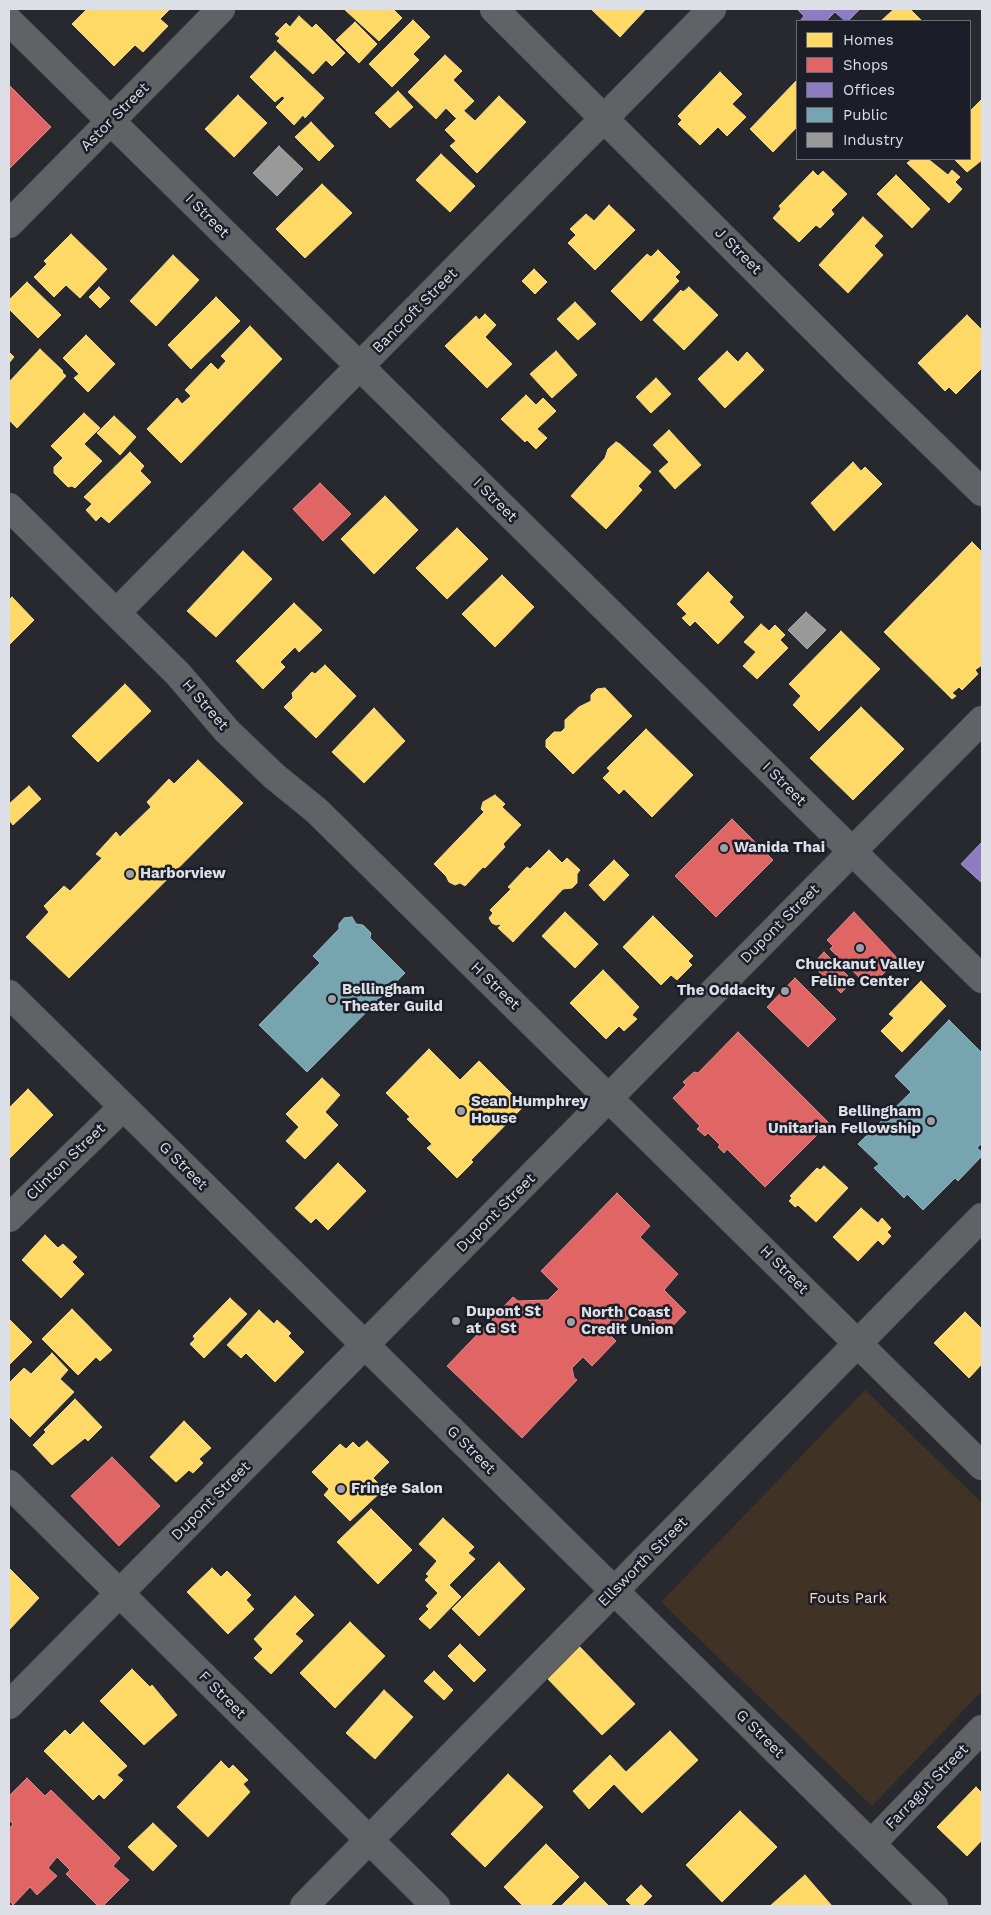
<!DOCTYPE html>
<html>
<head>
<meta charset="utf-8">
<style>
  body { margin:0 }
  #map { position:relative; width:991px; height:1915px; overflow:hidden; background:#28292f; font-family:"Work Sans",sans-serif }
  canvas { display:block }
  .frame { position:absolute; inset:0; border:10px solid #dddfe6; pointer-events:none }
  .legend { position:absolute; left:796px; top:20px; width:175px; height:140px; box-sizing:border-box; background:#1b1e28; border:1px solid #696b74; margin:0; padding:6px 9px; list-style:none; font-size:15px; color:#dddfe6 }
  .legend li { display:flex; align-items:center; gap:10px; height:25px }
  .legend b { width:25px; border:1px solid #696b74 }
</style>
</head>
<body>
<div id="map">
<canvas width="991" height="1915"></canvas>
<div class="frame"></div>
<ul class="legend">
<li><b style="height:14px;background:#ffd966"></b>Homes</li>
<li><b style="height:14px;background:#e06666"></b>Shops</li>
<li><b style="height:14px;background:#8e7cc3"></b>Offices</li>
<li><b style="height:14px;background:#76a5af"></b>Public</li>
<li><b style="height:14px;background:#999"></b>Industry</li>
</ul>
</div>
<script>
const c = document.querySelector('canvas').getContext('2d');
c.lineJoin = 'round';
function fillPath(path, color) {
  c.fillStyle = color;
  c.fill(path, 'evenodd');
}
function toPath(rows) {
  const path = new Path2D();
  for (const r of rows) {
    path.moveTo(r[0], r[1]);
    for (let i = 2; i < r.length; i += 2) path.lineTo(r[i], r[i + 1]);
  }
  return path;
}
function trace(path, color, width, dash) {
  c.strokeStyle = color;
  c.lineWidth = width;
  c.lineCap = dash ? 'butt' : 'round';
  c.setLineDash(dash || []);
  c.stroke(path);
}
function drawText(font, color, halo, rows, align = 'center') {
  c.font = font + ' "Work Sans",sans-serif';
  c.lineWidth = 5;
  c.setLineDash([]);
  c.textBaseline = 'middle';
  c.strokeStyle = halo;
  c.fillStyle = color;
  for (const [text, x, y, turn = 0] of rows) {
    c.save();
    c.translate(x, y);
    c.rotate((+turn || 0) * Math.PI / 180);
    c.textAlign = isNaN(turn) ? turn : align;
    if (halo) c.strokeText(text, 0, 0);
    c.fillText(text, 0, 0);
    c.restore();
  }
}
fillPath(toPath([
  [865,1390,982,1503,982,1691,872,1806,661,1602]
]), '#403325');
const homes = toPath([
  [87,9,170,9,160,19,168,26,143,52,135,45,114,66,72,24,87,9],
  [344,9,393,9,402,18,379,41,344,9],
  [591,9,646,9,620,37,591,9],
  [894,9,910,9,922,21,881,21,894,9],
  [299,16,312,28,316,24,345,53,332,66,326,60,313,74,277,41,280,38,275,34,286,23,290,27,299,16],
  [413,20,430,37,413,54,419,60,392,87,369,64,413,20],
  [355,22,377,44,359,63,336,40,355,22],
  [275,51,324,98,305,118,303,115,294,125,276,107,285,98,282,96,275,102,250,77,275,51],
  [445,55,462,71,453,80,474,101,456,118,446,108,436,119,408,92,445,55],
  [720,72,742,94,732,104,746,117,727,136,718,127,700,145,678,124,682,120,678,116,720,72],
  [797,80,797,127,773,152,750,129,797,80],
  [398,91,413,107,390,128,375,113,398,91],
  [238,95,267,123,234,157,205,129,238,95],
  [499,96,526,122,477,173,450,146,456,141,445,130,464,111,475,121,499,96],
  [982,99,982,160,967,172,954,159,970,159,970,111,982,99],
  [311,122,334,146,319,161,295,137,311,122],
  [441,154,475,186,450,212,416,180,441,154],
  [912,159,928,159,948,175,952,170,960,177,955,182,962,189,949,203,907,163,912,159],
  [813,171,818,176,823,171,847,194,831,210,834,214,820,228,816,225,799,242,773,218,781,209,779,206,813,171],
  [896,175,930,209,912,228,877,194,896,175],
  [322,184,352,213,305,258,276,229,322,184],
  [609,205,635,230,595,270,568,243,576,235,570,229,586,214,594,221,609,205],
  [863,217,883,236,874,246,883,255,848,293,819,265,863,217],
  [71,234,107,269,80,298,66,285,54,297,34,277,47,264,44,261,71,234],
  [658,250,680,272,675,277,679,281,641,321,611,291,647,254,651,257,658,250],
  [173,255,199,280,156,326,130,301,173,255],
  [534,269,547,282,535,294,522,281,534,269],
  [27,282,61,315,38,338,9,309,9,300,27,282],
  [99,287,110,298,100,308,89,297,99,287],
  [689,287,718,315,684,350,653,320,681,290,683,292,689,287],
  [216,297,240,321,191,369,168,345,216,297],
  [575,302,596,324,578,340,557,319,575,302],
  [485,314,496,325,485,337,512,364,487,388,445,346,476,316,479,320,485,314],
  [967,315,982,330,982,368,956,394,949,387,945,391,918,363,967,315],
  [250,326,282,359,181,463,147,429,177,398,182,404,191,396,185,390,211,363,218,370,226,361,221,356,250,326],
  [86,335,115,364,88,392,74,378,79,374,63,358,86,335],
  [40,349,63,371,62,372,66,376,17,428,9,420,9,382,40,349],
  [556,351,577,375,552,398,530,374,556,351],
  [727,351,738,362,747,352,764,370,725,408,698,379,727,351],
  [9,352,14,357,9,363,9,352],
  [656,378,671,394,651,413,636,397,656,378],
  [526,395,536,405,543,398,556,411,537,429,547,438,536,449,527,440,525,442,501,419,526,395],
  [84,413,100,428,84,444,102,461,75,488,72,486,68,487,54,473,54,467,63,458,51,446,84,413],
  [114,416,136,437,120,455,97,433,114,416],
  [669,430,701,465,675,489,659,471,669,462,653,445,669,430],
  [616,442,620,444,651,472,638,486,642,490,606,529,571,496,605,458,608,449,616,442],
  [130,452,144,466,140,471,151,482,109,523,101,516,96,521,86,510,92,504,84,497,130,452],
  [853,462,861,471,865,467,882,484,834,531,811,503,853,462],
  [385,496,418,530,374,574,341,539,385,496],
  [457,528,488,559,447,599,416,568,457,528],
  [972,542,982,552,982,665,975,670,978,674,962,690,959,687,952,693,956,696,952,699,884,632,972,542],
  [243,551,272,579,216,637,187,611,243,551],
  [708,572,733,597,729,602,744,617,718,644,695,621,690,626,682,618,687,614,677,604,708,572],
  [502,575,534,607,495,647,462,614,502,575],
  [12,597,34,620,9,645,9,600,12,597],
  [294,603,322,630,299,652,295,647,280,662,285,667,263,689,236,661,294,603],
  [761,624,769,631,775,625,785,635,780,640,788,648,757,679,743,666,756,652,744,642,761,624],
  [841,631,880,669,819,731,793,705,801,696,789,684,841,631],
  [325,665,356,696,316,738,284,707,293,698,292,693,312,672,315,674,325,665],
  [125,684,151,711,98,762,72,736,125,684],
  [605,688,632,716,573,774,546,747,546,740,554,732,561,732,565,728,565,720,579,707,591,701,591,695,597,689,605,688],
  [861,707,904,749,853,800,810,758,861,707],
  [374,708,405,741,364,783,332,752,374,708],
  [646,729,693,775,652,817,624,789,619,794,603,778,610,771,607,768,646,729],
  [198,760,243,803,69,978,26,937,49,912,44,906,64,886,70,891,102,858,96,854,116,832,120,837,151,807,147,802,169,779,174,784,198,760],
  [29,786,41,799,13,825,9,820,9,804,29,786],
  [495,795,505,804,502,807,521,825,503,844,505,847,485,868,483,867,465,886,460,883,455,885,449,882,446,876,434,864,484,812,481,809,483,802,495,795],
  [549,850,562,863,567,858,580,870,577,874,577,883,572,888,563,889,513,942,498,928,502,924,496,925,492,923,489,918,493,913,490,910,511,889,508,887,527,867,530,869,549,850],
  [614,860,629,875,604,901,589,885,614,860],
  [565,912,598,944,575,968,542,936,565,912],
  [653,916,693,956,688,961,692,965,677,980,671,975,661,985,623,947,653,916],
  [603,970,639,1007,632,1015,637,1019,624,1031,619,1026,606,1039,570,1003,603,970],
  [921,981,946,1006,902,1052,881,1031,894,1018,889,1014,921,981],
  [429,1049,460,1080,479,1061,524,1106,471,1160,473,1162,457,1178,427,1148,432,1144,407,1119,410,1117,386,1093,429,1049],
  [322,1078,340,1095,325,1112,338,1125,305,1159,286,1141,299,1127,286,1114,322,1078],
  [28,1089,53,1115,9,1159,9,1108,28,1089],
  [338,1163,366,1191,328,1230,316,1218,311,1223,295,1208,338,1163],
  [824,1166,848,1188,816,1222,798,1205,795,1207,789,1201,792,1198,790,1196,817,1168,820,1170,824,1166],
  [861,1208,878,1223,882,1218,891,1228,887,1232,891,1236,883,1245,878,1240,858,1261,833,1237,861,1208],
  [45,1235,58,1248,63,1244,77,1257,72,1262,84,1274,61,1298,22,1260,45,1235],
  [230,1298,247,1314,204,1358,190,1344,195,1339,193,1336,230,1298],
  [72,1309,112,1350,100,1361,96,1357,78,1375,42,1339,72,1309],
  [259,1310,274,1324,277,1320,291,1333,288,1336,304,1352,275,1382,246,1353,241,1358,227,1345,259,1310],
  [965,1312,982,1329,982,1364,969,1378,934,1343,965,1312],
  [9,1319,32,1342,9,1365,9,1319],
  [52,1353,68,1370,60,1379,74,1392,30,1437,9,1416,9,1383,24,1368,31,1374,52,1353],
  [75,1399,102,1427,88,1441,85,1438,52,1465,33,1445,46,1432,44,1430,75,1399],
  [184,1421,211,1448,199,1459,203,1463,193,1473,189,1470,176,1482,150,1457,184,1421],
  [367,1441,389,1462,373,1478,384,1489,350,1521,324,1495,329,1489,312,1472,340,1444,346,1449,353,1442,359,1448,367,1441],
  [371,1509,412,1550,378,1584,337,1542,371,1509],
  [443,1518,474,1547,468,1553,475,1559,449,1585,461,1597,430,1629,419,1619,429,1609,426,1606,438,1593,425,1580,429,1576,426,1574,437,1561,419,1544,443,1518],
  [499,1562,525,1589,479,1636,452,1609,499,1562],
  [9,1568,39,1598,9,1630,9,1568],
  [212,1568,221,1577,227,1571,251,1595,246,1600,254,1609,228,1634,187,1592,212,1568],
  [295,1596,314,1615,295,1634,303,1641,271,1674,254,1658,263,1649,254,1639,295,1596],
  [350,1622,385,1656,335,1708,300,1673,350,1622],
  [460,1644,486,1670,474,1682,448,1656,460,1644],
  [578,1645,635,1704,602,1735,546,1677,578,1645],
  [132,1669,150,1687,152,1685,177,1715,144,1745,100,1701,132,1669],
  [434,1671,453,1690,444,1700,424,1681,434,1671],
  [384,1690,413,1717,375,1759,346,1733,384,1690],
  [83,1722,127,1766,117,1775,123,1780,104,1799,99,1794,93,1800,44,1751,65,1730,70,1735,83,1722],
  [670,1731,698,1760,642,1813,614,1784,589,1809,573,1791,610,1755,626,1772,670,1731],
  [221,1761,229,1769,233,1765,248,1780,243,1784,250,1792,208,1837,177,1807,221,1761],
  [508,1774,543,1807,485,1867,451,1834,508,1774],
  [976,1787,982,1793,982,1840,967,1856,937,1827,976,1787],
  [740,1811,777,1847,722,1902,686,1865,740,1811],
  [153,1823,177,1846,153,1871,128,1847,153,1823],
  [546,1844,579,1877,550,1906,523,1906,504,1887,546,1844],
  [805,1875,832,1906,770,1906,805,1875],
  [585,1882,609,1906,561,1906,585,1882],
  [641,1885,652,1896,642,1906,632,1906,626,1900,641,1885]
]);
fillPath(homes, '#ffd966');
trace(homes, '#f5db8c', 1);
const shops = toPath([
  [9,85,51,127,9,169,9,85],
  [320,483,351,514,323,541,293,509,320,483],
  [732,819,773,860,716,917,675,876,732,819],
  [854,912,898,959,874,983,868,977,863,981,830,949,833,946,827,940,854,912],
  [824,952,853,981,841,993,812,965,824,952],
  [795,978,836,1019,808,1047,767,1007,795,978],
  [738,1032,829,1123,765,1187,727,1149,724,1153,718,1147,720,1145,708,1133,705,1136,697,1129,700,1126,673,1098,686,1085,683,1082,694,1072,698,1073,738,1032],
  [617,1193,650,1226,640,1237,678,1274,664,1290,686,1312,664,1335,638,1309,611,1336,616,1341,592,1366,583,1357,572,1368,574,1378,577,1380,522,1438,447,1366,513,1297,518,1301,548,1300,559,1289,541,1271,617,1193],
  [112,1457,160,1506,119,1546,71,1496,112,1457],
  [27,1778,45,1796,51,1790,120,1858,113,1866,129,1880,103,1906,98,1906,66,1874,70,1870,57,1857,48,1868,57,1876,37,1895,30,1887,13,1905,9,1900,9,1829,13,1824,9,1820,9,1796,27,1778]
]);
fillPath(shops, '#e06666');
trace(shops, '#df8a8c', 1);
const offices = toPath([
  [797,9,860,9,848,21,845,21,835,12,826,21,800,21,804,16,797,9],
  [982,842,982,883,961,864,982,842]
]);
fillPath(offices, '#8e7cc3');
trace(offices, '#a69ace', 1);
const public = toPath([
  [352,917,356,924,363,925,371,933,370,938,405,973,307,1072,259,1025,320,963,313,956,339,929,339,924,344,918,352,917],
  [949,1020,982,1053,982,1143,977,1148,982,1152,982,1156,958,1181,955,1178,923,1210,907,1194,904,1198,874,1168,879,1164,858,1144,911,1092,895,1076,949,1020]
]);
fillPath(public, '#76a5af');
trace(public, '#95b6c0', 1);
const industry = toPath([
  [279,146,303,169,277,196,253,173,279,146],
  [806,612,826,630,807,649,788,630,806,612]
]);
fillPath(industry, '#999');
trace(industry, '#adaeb0', 1);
const minor = toPath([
  [494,9,854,368,982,492],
  [9,21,982,979],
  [9,224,221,9],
  [9,507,178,674,227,731,274,776,317,811,982,1466],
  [116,613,712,9],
  [9,994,934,1906],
  [9,1218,123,1107],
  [871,1844,982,1729],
  [304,1906,982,1217]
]);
const tertiary = toPath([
  [9,1484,436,1906],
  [9,1705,982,720]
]);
trace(minor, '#434448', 29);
trace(tertiary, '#434448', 29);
trace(minor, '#616266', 28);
trace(tertiary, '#616266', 28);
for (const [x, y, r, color] of [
  [724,848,5,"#9e9fa6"],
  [130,874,5,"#9e9fa6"],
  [860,948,5,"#9e9fa6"],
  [785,991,5,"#9e9fa6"],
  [332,999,5,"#9e9fa6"],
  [461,1111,5,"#9e9fa6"],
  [931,1121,5,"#9e9fa6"],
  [456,1321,5,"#9e9fa6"],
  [571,1322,5,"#9e9fa6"],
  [341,1489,5,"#9e9fa6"]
]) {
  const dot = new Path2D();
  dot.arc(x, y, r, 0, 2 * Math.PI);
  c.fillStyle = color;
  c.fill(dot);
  trace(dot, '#1b1e28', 2);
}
drawText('15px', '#dddfe6', '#1b1e28', [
  ["Astor Street",115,117,-45],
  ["I Street",207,216,45],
  ["J Street",738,251,45],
  ["Bancroft Street",415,311,-45],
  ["I Street",495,500,45],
  ["H Street",205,705,49],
  ["I Street",784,784,45],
  ["Dupont Street",780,924,-45],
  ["H Street",495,986,44],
  ["Clinton Street",66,1162,-44],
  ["G Street",183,1166,45],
  ["Dupont Street",496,1213,-45],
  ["H Street",784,1270,45],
  ["G Street",471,1450,45],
  ["Dupont Street",211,1501,-45],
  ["Ellsworth Street",643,1562,-45],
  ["F Street",222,1695,45],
  ["G Street",760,1734,45],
  ["Farragut Street",927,1787,-46]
]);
drawText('bold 15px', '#dddfe6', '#1b1e28', [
  ["Wanida Thai",734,848],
  ["Harborview",140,874],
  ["Chuckanut Valley",860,965,"center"],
  ["Feline Center",860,982,"center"],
  ["Bellingham",342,990],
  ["Theater Guild",342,1007],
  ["The Oddacity",775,991,"right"],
  ["Sean Humphrey",471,1102],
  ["House",471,1119],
  ["Bellingham",921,1112,"right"],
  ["Unitarian Fellowship",921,1129,"right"],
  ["Dupont St",466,1312],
  ["at G St",466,1329],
  ["North Coast",581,1313],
  ["Credit Union",581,1330],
  ["Fringe Salon",351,1489]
], 'left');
drawText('15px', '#fbdcbf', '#1b1e28', [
  ["Fouts Park",848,1599]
]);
</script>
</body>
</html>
